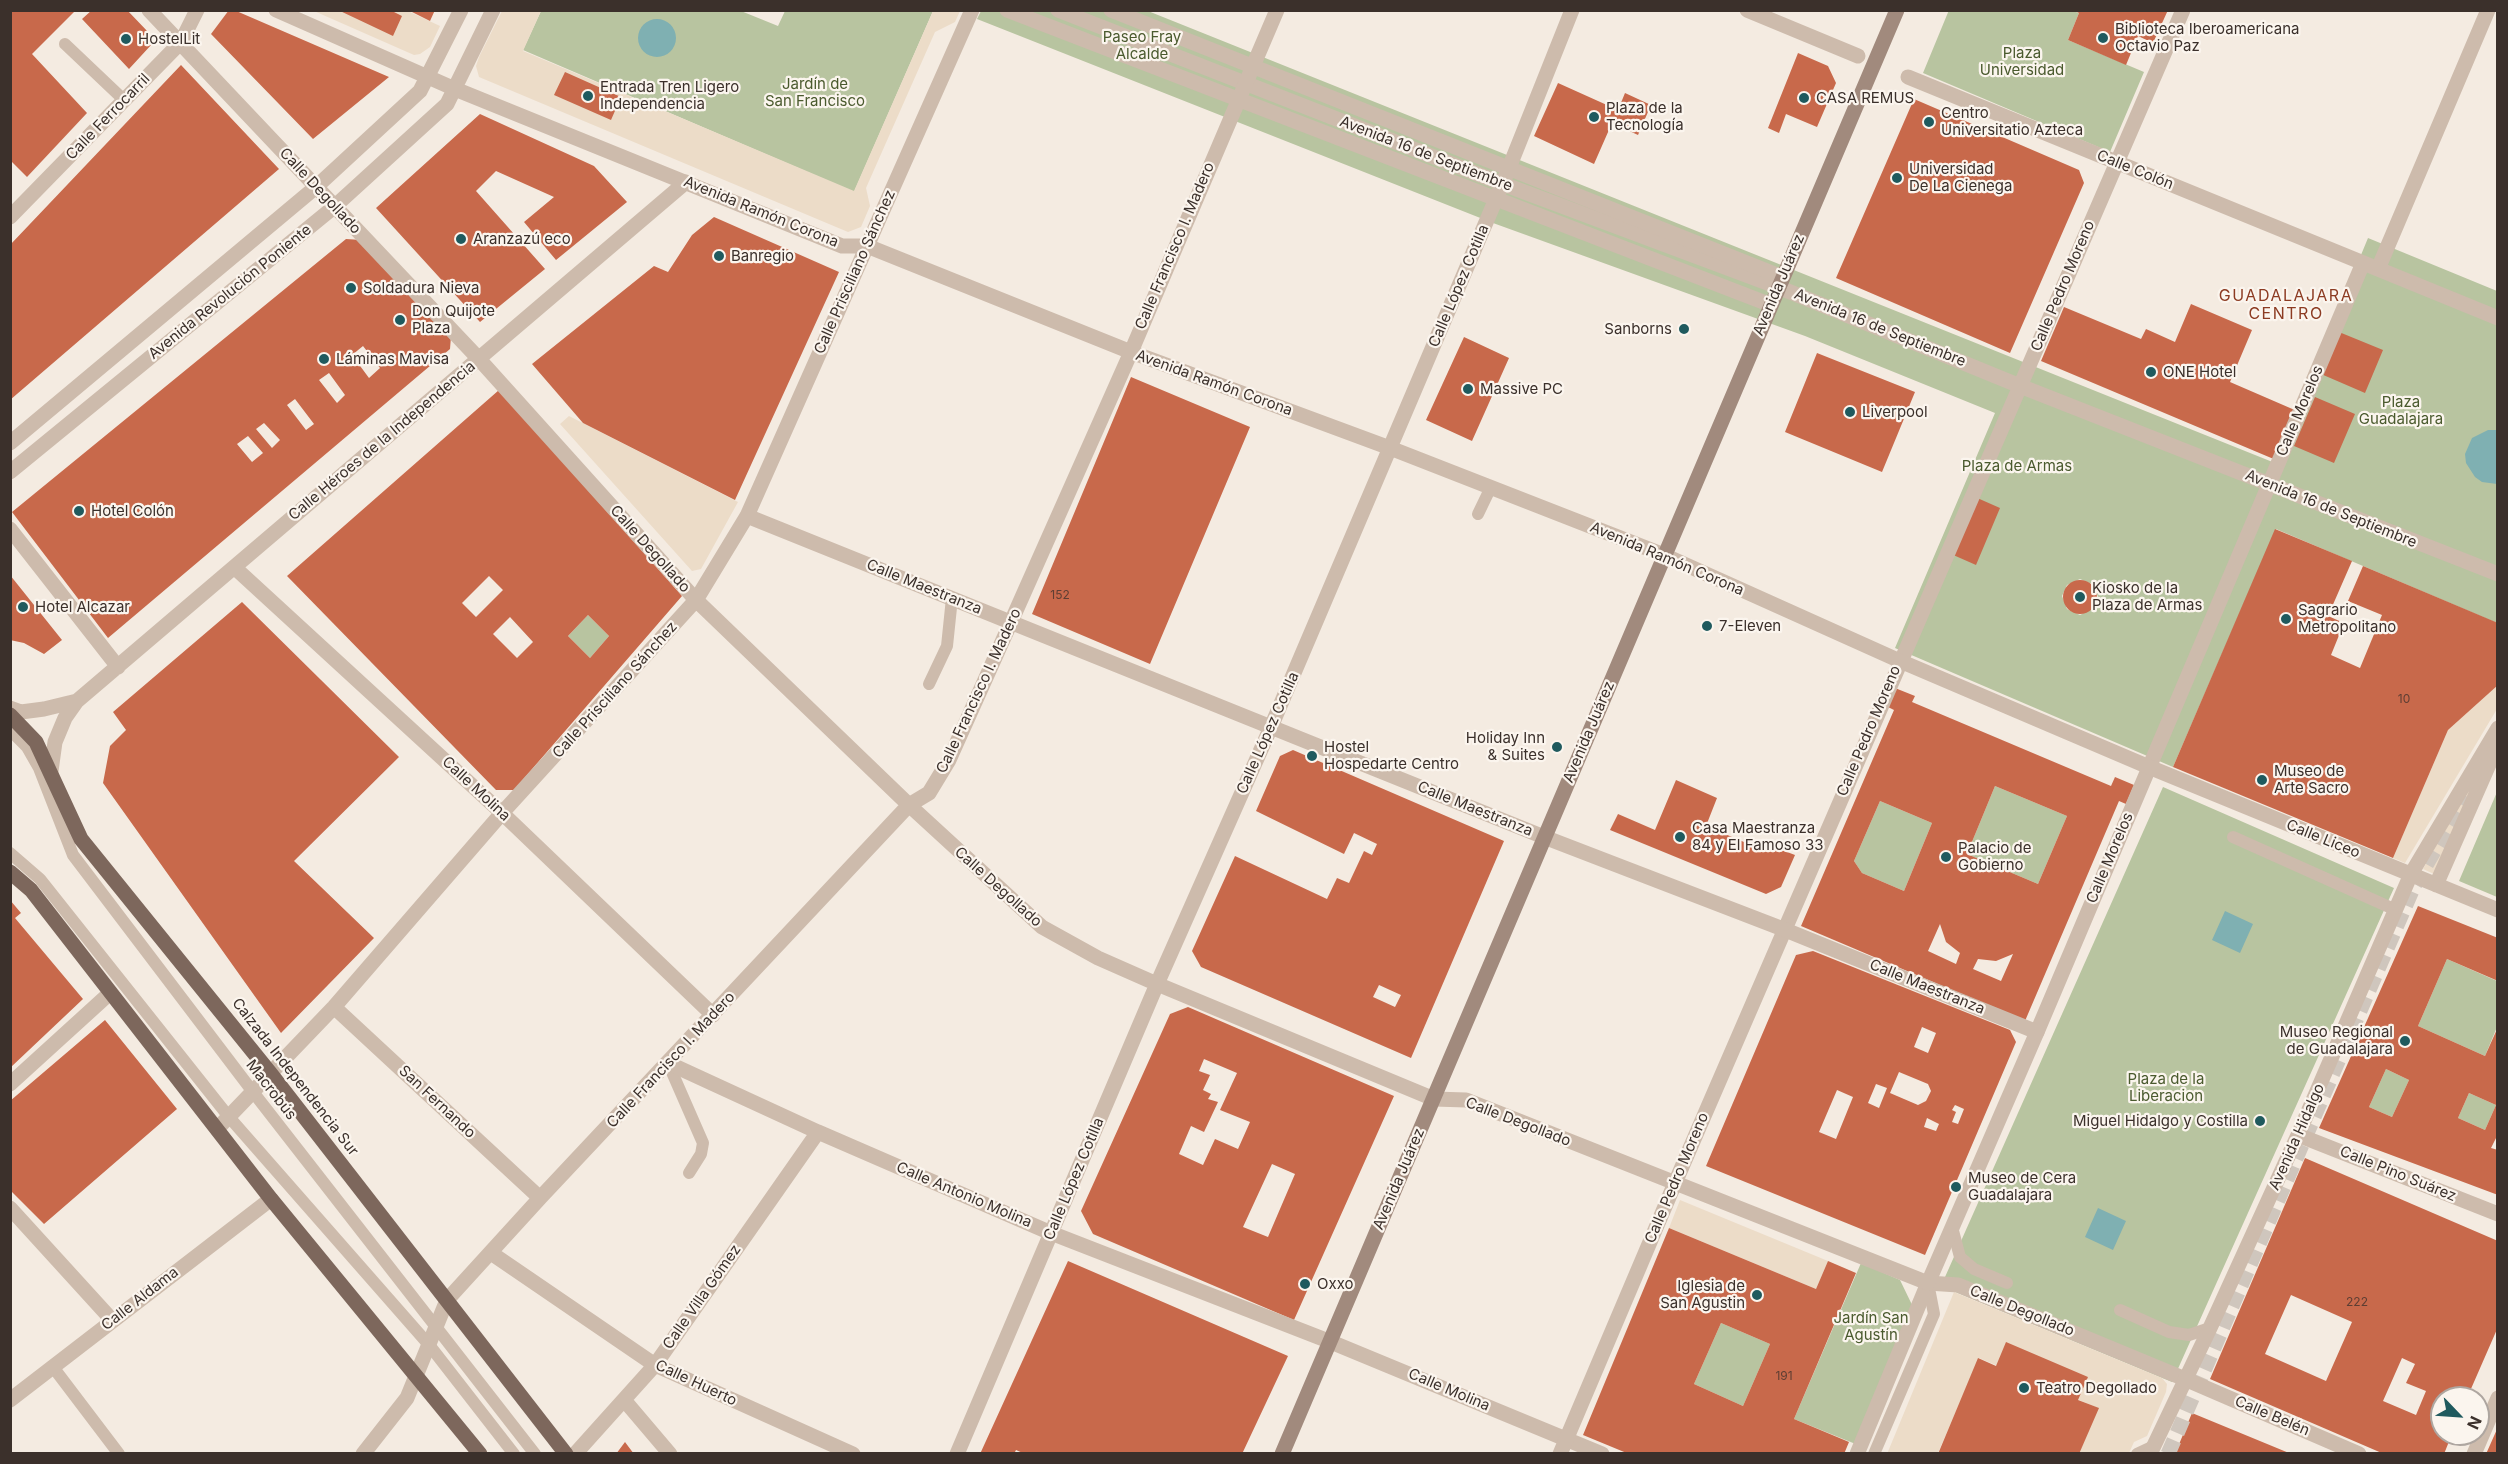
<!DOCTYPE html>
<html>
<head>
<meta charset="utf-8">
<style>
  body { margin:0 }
  #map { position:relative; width:2508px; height:1464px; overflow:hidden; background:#f4ebe1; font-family:Inter,sans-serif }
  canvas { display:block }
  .frame { position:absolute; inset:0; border:12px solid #3b302b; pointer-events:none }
  .north { position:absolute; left:2430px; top:1386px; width:60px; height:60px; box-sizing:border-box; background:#fbf5ee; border:2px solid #aea6a0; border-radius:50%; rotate:115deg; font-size:16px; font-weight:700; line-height:24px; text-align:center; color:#3b302b }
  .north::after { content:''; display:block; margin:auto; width:21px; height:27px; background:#1f5a5e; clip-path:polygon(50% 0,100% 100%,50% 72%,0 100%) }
</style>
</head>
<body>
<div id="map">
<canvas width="2508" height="1464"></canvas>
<div class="frame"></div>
<div class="north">N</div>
</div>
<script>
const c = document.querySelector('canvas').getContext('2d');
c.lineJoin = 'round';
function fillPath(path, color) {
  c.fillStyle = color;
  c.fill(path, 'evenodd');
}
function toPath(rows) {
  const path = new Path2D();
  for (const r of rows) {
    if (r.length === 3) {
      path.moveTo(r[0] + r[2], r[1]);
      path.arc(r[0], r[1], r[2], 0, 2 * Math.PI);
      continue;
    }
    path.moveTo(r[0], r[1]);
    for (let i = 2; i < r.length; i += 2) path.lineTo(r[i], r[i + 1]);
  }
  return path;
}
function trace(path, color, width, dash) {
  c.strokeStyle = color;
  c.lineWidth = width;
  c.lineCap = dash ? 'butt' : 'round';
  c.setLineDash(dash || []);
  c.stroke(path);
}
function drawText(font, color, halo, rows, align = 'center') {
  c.font = font + ' Inter,sans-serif';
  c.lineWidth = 4.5;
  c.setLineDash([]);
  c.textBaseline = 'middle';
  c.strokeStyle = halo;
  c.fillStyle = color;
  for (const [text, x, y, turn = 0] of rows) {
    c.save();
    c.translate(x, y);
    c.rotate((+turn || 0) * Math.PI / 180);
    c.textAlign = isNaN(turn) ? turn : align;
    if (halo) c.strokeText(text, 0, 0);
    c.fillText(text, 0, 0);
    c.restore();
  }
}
fillPath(toPath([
  [1949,10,2073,11,2079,13,2068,40,2144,72,2110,152,1923,73],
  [541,11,741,11,778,26,785,11,933,11,854,192,523,50],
  [981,11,1148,11,2275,463,2368,238,2497,291,2497,623,2276,529,2173,767,1895,648,1995,413,1805,336,1493,223,977,19],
  [2080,579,2094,585,2098,597,2092,609,2080,615,2067,609,2062,596,2067,585],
  [588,615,609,636,590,658,568,636],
  [1995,786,2067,816,2038,884,1967,854],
  [2163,787,2394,888,2172,1382,1941,1286],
  [2497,792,2497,897,2459,881],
  [1880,801,1932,823,1904,891,1862,873,1854,861],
  [2447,959,2497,981,2497,1027,2485,1056,2418,1026],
  [2386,1069,2409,1080,2392,1117,2369,1107],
  [2469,1093,2496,1105,2485,1130,2458,1118],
  [1861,1263,1900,1280,1915,1311,1858,1445,1794,1419],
  [1721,1323,1770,1344,1743,1406,1694,1384]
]), '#b8c4a0');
fillPath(toPath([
  [314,11,408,11,440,26,430,47,420,54,414,55],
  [502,11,541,11,523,51,854,191,933,11,960,11,955,22,935,32,866,188,870,206,861,227,848,232,479,77,476,66,479,57],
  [569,416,738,502,701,569,692,571,560,424],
  [2497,685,2497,709,2405,863,2393,858,2448,730],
  [2491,750,2434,874,2423,869],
  [1680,1200,1828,1261,1816,1289,1669,1228],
  [1954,1292,2162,1378,2167,1384,2166,1392,2147,1436,2134,1442,2129,1453,2079,1453,2098,1408,1979,1358,1938,1453,1887,1454]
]), '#ecdcc8');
fillPath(toPath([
  [657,38,19],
  [2488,430,2497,430,2497,484,2482,482,2475,477,2466,463,2465,454,2472,438],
  [2225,911,2253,924,2240,953,2212,940],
  [2098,1208,2126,1221,2113,1250,2085,1237]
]), '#7fb0b2');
fillPath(toPath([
  [10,10,76,10,32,54,87,113,27,177,10,160],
  [92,10,127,10,150,34,152,44,129,69,82,19],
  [229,10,234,10,389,77,313,139,211,34],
  [338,10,390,10,402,16,393,36],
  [408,10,435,10,430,21],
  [2073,10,2168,10,2153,43,2138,36,2126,65,2068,40,2079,13],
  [1798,53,1828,66,1836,83,1817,127,1786,114,1779,133,1768,128],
  [181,65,279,169,10,400,10,245],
  [565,72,621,97,611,120,554,95],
  [1558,83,1618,110,1625,93,1651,105,1638,135,1612,123,1594,164,1534,136],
  [1914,99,2079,170,2084,183,2010,353,1836,278],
  [480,114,594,166,627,202,556,260,524,222,554,197,496,171,476,191,545,269,480,322,376,208],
  [714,217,839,272,735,500,583,423,532,364,654,266,668,272,692,235],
  [346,239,361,240,451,336,450,349,108,638,12,512],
  [363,346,380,368,369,378,352,355],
  [329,373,345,395,337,403,319,380],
  [295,399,314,424,306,430,287,405],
  [264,423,280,440,272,448,256,429],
  [248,436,263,453,252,462,237,444],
  [2191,304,2252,330,2230,382,2297,411,2276,460,2041,361,2064,307,2141,339,2146,329,2175,342],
  [2339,332,2383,350,2365,393,2321,374],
  [1464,337,1509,358,1472,441,1426,420],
  [1817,353,1915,392,1882,472,1785,432],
  [1131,377,1250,427,1150,664,1032,614],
  [499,390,682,596,514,790,496,790,287,576],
  [489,576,503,590,476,617,462,603],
  [588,615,609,636,590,658,568,636],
  [510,617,533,642,517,658,493,634],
  [2315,397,2355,414,2334,463,2294,446],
  [1975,497,2000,508,1976,565,1951,554],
  [2275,529,2352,561,2328,616,2344,623,2331,655,2360,668,2382,615,2348,601,2363,566,2498,623,2498,685,2448,730,2393,858,2173,767],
  [10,575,62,640,44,654,24,643,10,640],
  [2080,597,17],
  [242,602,399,757,294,861,374,938,281,1033,103,783,110,746,126,730,113,712],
  [1895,688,1915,696,1912,702,2111,786,2115,777,2134,785,2126,804,2119,801,2025,1021,1801,926,1894,710,1888,707],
  [1995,786,2067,816,2038,884,1967,854],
  [1880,801,1932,823,1904,891,1862,873,1854,861],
  [1940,924,1946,942,1960,953,1956,964,1928,951],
  [2013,954,2001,981,1973,969,1978,959,1996,961],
  [1293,750,1504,841,1411,1058,1201,967,1192,951,1235,856,1327,899,1337,878,1349,883,1364,851,1372,855,1377,844,1354,833,1344,854,1256,811,1280,756],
  [1379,985,1401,995,1395,1007,1373,997],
  [1676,780,1717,798,1706,826,1763,850,1766,844,1795,855,1781,887,1766,894,1610,830,1618,814,1655,830],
  [10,900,21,913,15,918,83,999,10,1068],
  [2418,906,2498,938,2498,981,2447,959,2418,1026,2485,1056,2498,1027,2498,1134,2491,1148,2498,1150,2498,1195,2319,1128],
  [2386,1069,2409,1080,2392,1117,2369,1107],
  [2469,1093,2496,1105,2485,1130,2458,1118],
  [1813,951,2010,1030,2016,1042,1925,1255,1706,1166,1796,955],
  [1922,1027,1936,1033,1928,1053,1914,1047],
  [1899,1072,1928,1084,1931,1091,1926,1101,1918,1105,1890,1093],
  [1876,1084,1887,1088,1879,1108,1868,1103],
  [1837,1090,1853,1097,1836,1139,1819,1132],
  [1955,1105,1964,1109,1958,1124,1952,1122,1956,1112,1952,1110],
  [1927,1118,1939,1124,1936,1131,1924,1127],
  [1188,1007,1394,1096,1294,1320,1093,1234,1081,1211,1170,1014],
  [1204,1059,1237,1073,1220,1110,1250,1122,1238,1149,1215,1139,1203,1165,1179,1154,1191,1126,1204,1132,1218,1102,1208,1099,1211,1094,1203,1090,1210,1075,1199,1071],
  [1272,1164,1295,1174,1268,1237,1243,1227],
  [105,1020,177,1109,44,1224,10,1190,10,1101],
  [2305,1158,2498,1241,2498,1327,2467,1398,2442,1398,2442,1434,2452,1434,2444,1454,2384,1454,2210,1379],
  [2291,1295,2352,1322,2326,1381,2265,1354],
  [2402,1358,2415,1364,2406,1383,2426,1391,2416,1415,2383,1401],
  [1669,1228,1816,1289,1828,1261,1856,1273,1794,1419,1849,1442,1844,1454,1629,1454,1583,1435],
  [1721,1323,1770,1344,1743,1406,1694,1384],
  [1068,1261,1288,1356,1242,1454,1025,1454,1016,1450,1014,1454,980,1454],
  [2006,1342,2088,1377,2078,1400,2099,1408,2079,1454,1938,1454,1978,1358,1996,1366],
  [2192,1413,2289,1453,2289,1454,2175,1454],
  [2498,1427,2498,1454,2486,1454],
  [625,1442,634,1454,616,1454]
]), '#c8694b');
trace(toPath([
  [2168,1454,2414,886,2466,796]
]), '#cfc6bd', 15, [15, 8]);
trace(toPath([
  [65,44,124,100],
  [1478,514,1491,487],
  [929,684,947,646,952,598],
  [10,730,27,747,39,768,73,855,253,1092,535,1454],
  [2233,837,2396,910],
  [10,853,40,879,229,1117,430,1346,514,1454],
  [668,1063,703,1143,701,1154,689,1173],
  [1952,1227,1960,1257,1974,1269,2007,1283],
  [2120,1310,2169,1332,2189,1335,2210,1328],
  [53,1367,119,1454],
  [1874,1454,1934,1314,1928,1283],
  [2137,1454,2154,1446]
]), '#cdbbac', 12);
trace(toPath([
  [1058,10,1503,184,1778,287,2020,386,2498,574],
  [1747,10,1858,56],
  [1908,77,2498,318],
  [2378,269,2488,10],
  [2037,1032,2363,263],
  [1675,1183,2183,10],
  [1331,1342,1602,1454],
  [1857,1454,1928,1283,1958,1285,2185,1379]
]), '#cdbbac', 15);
trace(toPath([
  [149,10,479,359,696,600,909,805,1042,927,1098,958,1157,984,1434,1099,1466,1100,1928,1283,2037,1032,1783,929,1544,837,747,516],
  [276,10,455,89,842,246,867,246,1131,352,1390,448,1664,555,1900,661,2149,767,2498,910],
  [1007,10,1771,305],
  [1111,10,1782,277],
  [10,217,181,42,197,10],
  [10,443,316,187,420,91,461,10],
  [10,472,334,207,447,104,493,10],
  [10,529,118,667],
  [234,567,502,813,713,1015],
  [10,708,21,712,44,709,77,701],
  [51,771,55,742,65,718,77,701,686,182],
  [2436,885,2498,744],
  [334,1007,540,1198],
  [668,1063,818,1132,1051,1233,1331,1342],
  [10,1084,110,993],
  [217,1129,334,1007,502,813,696,600,747,516,972,10],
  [2298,1135,2498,1214],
  [10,1208,112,1320],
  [491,1253,655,1365,853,1454],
  [2185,1379,2359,1454],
  [10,1400,271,1199],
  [625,1401,670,1454],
  [363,1454,407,1398,447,1300,540,1198,909,805,929,793,949,760,1011,622,1131,352,1277,10],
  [575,1454,655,1365,818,1132],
  [957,1454,1157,984,1271,727,1507,173,1572,10],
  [1560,1454,1675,1183],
  [2150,1454,2210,1328,2298,1135,2411,874,2498,728],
  [2474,1454,2498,1398]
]), '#cdbbac', 15);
trace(toPath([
  [1282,1454,1897,10]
]), '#a18a7d', 15);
trace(toPath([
  [10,715,36,742,81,839,271,1074,566,1454],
  [10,872,31,890,271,1199,480,1454]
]), '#7d675c', 15);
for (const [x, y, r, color] of [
  [2103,38,6,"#1f5a5e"],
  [126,39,6,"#1f5a5e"],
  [588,96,6,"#1f5a5e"],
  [1804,98,6,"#1f5a5e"],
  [1594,117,6,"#1f5a5e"],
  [1929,122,6,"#1f5a5e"],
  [1897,178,6,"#1f5a5e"],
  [461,239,6,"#1f5a5e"],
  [719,256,6,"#1f5a5e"],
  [351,288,6,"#1f5a5e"],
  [400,320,6,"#1f5a5e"],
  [1684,329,6,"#1f5a5e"],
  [324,359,6,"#1f5a5e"],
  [2151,372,6,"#1f5a5e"],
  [1468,389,6,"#1f5a5e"],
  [1850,412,6,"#1f5a5e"],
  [79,511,6,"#1f5a5e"],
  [2080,597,6,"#1f5a5e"],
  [23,607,6,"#1f5a5e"],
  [2286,619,6,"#1f5a5e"],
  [1707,626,6,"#1f5a5e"],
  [1557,747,6,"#1f5a5e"],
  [1312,756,6,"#1f5a5e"],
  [2262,780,6,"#1f5a5e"],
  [1680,837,6,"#1f5a5e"],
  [1946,857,6,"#1f5a5e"],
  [2405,1041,6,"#1f5a5e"],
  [2260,1121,6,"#1f5a5e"],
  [1956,1187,6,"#1f5a5e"],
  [1305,1284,6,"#1f5a5e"],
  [1757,1295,6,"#1f5a5e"],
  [2024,1388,6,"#1f5a5e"]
]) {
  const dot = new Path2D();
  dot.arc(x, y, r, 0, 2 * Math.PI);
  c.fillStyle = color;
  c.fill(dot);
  trace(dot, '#fbf5ee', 2);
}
drawText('12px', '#5e3e33', null, [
  ["152",1060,595],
  ["10",2404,699],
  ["222",2357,1302],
  ["191",1784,1376]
]);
drawText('15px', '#3b302b', '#fbf5ee', [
  ["Biblioteca Iberoamericana",2115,29],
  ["Octavio Paz",2115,46],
  ["HostelLit",138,39],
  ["Entrada Tren Ligero",600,87],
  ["Independencia",600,104],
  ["CASA REMUS",1816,98],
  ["Plaza de la",1606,108],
  ["Tecnología",1606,125],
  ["Centro",1941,113],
  ["Universitatio Azteca",1941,130],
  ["Universidad",1909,169],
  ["De La Cienega",1909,186],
  ["Aranzazú eco",473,239],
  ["Banregio",731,256],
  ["Soldadura Nieva",363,288],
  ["Don Quijote",412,311],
  ["Plaza",412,328],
  ["Sanborns",1672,329,"right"],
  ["Láminas Mavisa",336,359],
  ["ONE Hotel",2163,372],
  ["Massive PC",1480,389],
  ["Liverpool",1862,412],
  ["Hotel Colón",91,511],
  ["Kiosko de la",2092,588],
  ["Plaza de Armas",2092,605],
  ["Hotel Alcazar",35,607],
  ["Sagrario",2298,610],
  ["Metropolitano",2298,627],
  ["7-Eleven",1719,626],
  ["Holiday Inn",1545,738,"right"],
  ["& Suites",1545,755,"right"],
  ["Hostel",1324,747],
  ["Hospedarte Centro",1324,764],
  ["Museo de",2274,771],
  ["Arte Sacro",2274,788],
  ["Casa Maestranza",1692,828],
  ["84 y El Famoso 33",1692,845],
  ["Palacio de",1958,848],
  ["Gobierno",1958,865],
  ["Museo Regional",2393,1032,"right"],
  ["de Guadalajara",2393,1049,"right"],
  ["Miguel Hidalgo y Costilla",2248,1121,"right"],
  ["Museo de Cera",1968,1178],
  ["Guadalajara",1968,1195],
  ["Oxxo",1317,1284],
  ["Iglesia de",1745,1286,"right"],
  ["San Agustin",1745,1303,"right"],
  ["Teatro Degollado",2036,1388]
], 'left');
drawText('15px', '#4a5a2e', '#fbf5ee', [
  ["Paseo Fray",1142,37],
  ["Alcalde",1142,54],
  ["Plaza",2022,53],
  ["Universidad",2022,70],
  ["Jardín de",815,84],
  ["San Francisco",815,101],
  ["Plaza",2401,402],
  ["Guadalajara",2401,419],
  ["Plaza de Armas",2017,466],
  ["Plaza de la",2166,1079],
  ["Liberacion",2166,1096],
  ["Jardín San",1871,1318],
  ["Agustín",1871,1335]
]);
drawText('15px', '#3b302b', '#fbf5ee', [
  ["Calle Ferrocarril",108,117,-46],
  ["Avenida 16 de Septiembre",1426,154,21],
  ["Calle Colón",2135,170,22],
  ["Calle Degollado",320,191,47],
  ["Avenida Ramón Corona",761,212,22],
  ["Calle Francisco I. Madero",1175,246,-67],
  ["Calle Prisciliano Sánchez",855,272,-66],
  ["Avenida Juárez",1779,285,-67],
  ["Calle López Cotilla",1459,286,-67],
  ["Calle Pedro Moreno",2063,286,-67],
  ["Avenida Revolución Poniente",230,292,-39],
  ["Avenida 16 de Septiembre",1880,328,22],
  ["Avenida Ramón Corona",1214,383,20],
  ["Calle Morelos",2300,411,-67],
  ["Calle Héroes de la Independencia",382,441,-40],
  ["Avenida 16 de Septiembre",2331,509,22],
  ["Calle Degollado",650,549,48],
  ["Avenida Ramón Corona",1667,559,23],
  ["Calle Maestranza",924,587,22],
  ["Calle Prisciliano Sánchez",615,690,-48],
  ["Calle Francisco I. Madero",979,691,-65],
  ["Calle Pedro Moreno",1869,731,-67],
  ["Avenida Juárez",1589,732,-67],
  ["Calle López Cotilla",1268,733,-66],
  ["Calle Molina",476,789,43],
  ["Calle Maestranza",1475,809,22],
  ["Calle Liceo",2323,839,22],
  ["Calle Morelos",2110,858,-67],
  ["Calle Degollado",998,887,42],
  ["Calle Maestranza",1927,987,22],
  ["Calle Francisco I. Madero",671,1060,-47],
  ["Calzada Independencia Sur",295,1077,52],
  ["Macrobús",271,1090,52],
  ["San Fernando",437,1102,43],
  ["Calle Degollado",1518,1122,21],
  ["Avenida Hidalgo",2297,1137,-66],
  ["Calle Pino Suárez",2398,1174,22],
  ["Calle Pedro Moreno",1677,1178,-67],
  ["Calle López Cotilla",1074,1179,-67],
  ["Avenida Juárez",1399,1179,-67],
  ["Calle Antonio Molina",964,1195,23],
  ["Calle Villa Gómez",702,1297,-55],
  ["Calle Aldama",140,1299,-38],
  ["Calle Degollado",2022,1311,22],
  ["Calle Huerto",696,1383,25],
  ["Calle Molina",1449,1390,23],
  ["Calle Belén",2272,1416,23]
]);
c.letterSpacing = '1.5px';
drawText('16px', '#8c3b22', '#fbf5ee', [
  ["GUADALAJARA",2286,296],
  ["CENTRO",2286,314]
]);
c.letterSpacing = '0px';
</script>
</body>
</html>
